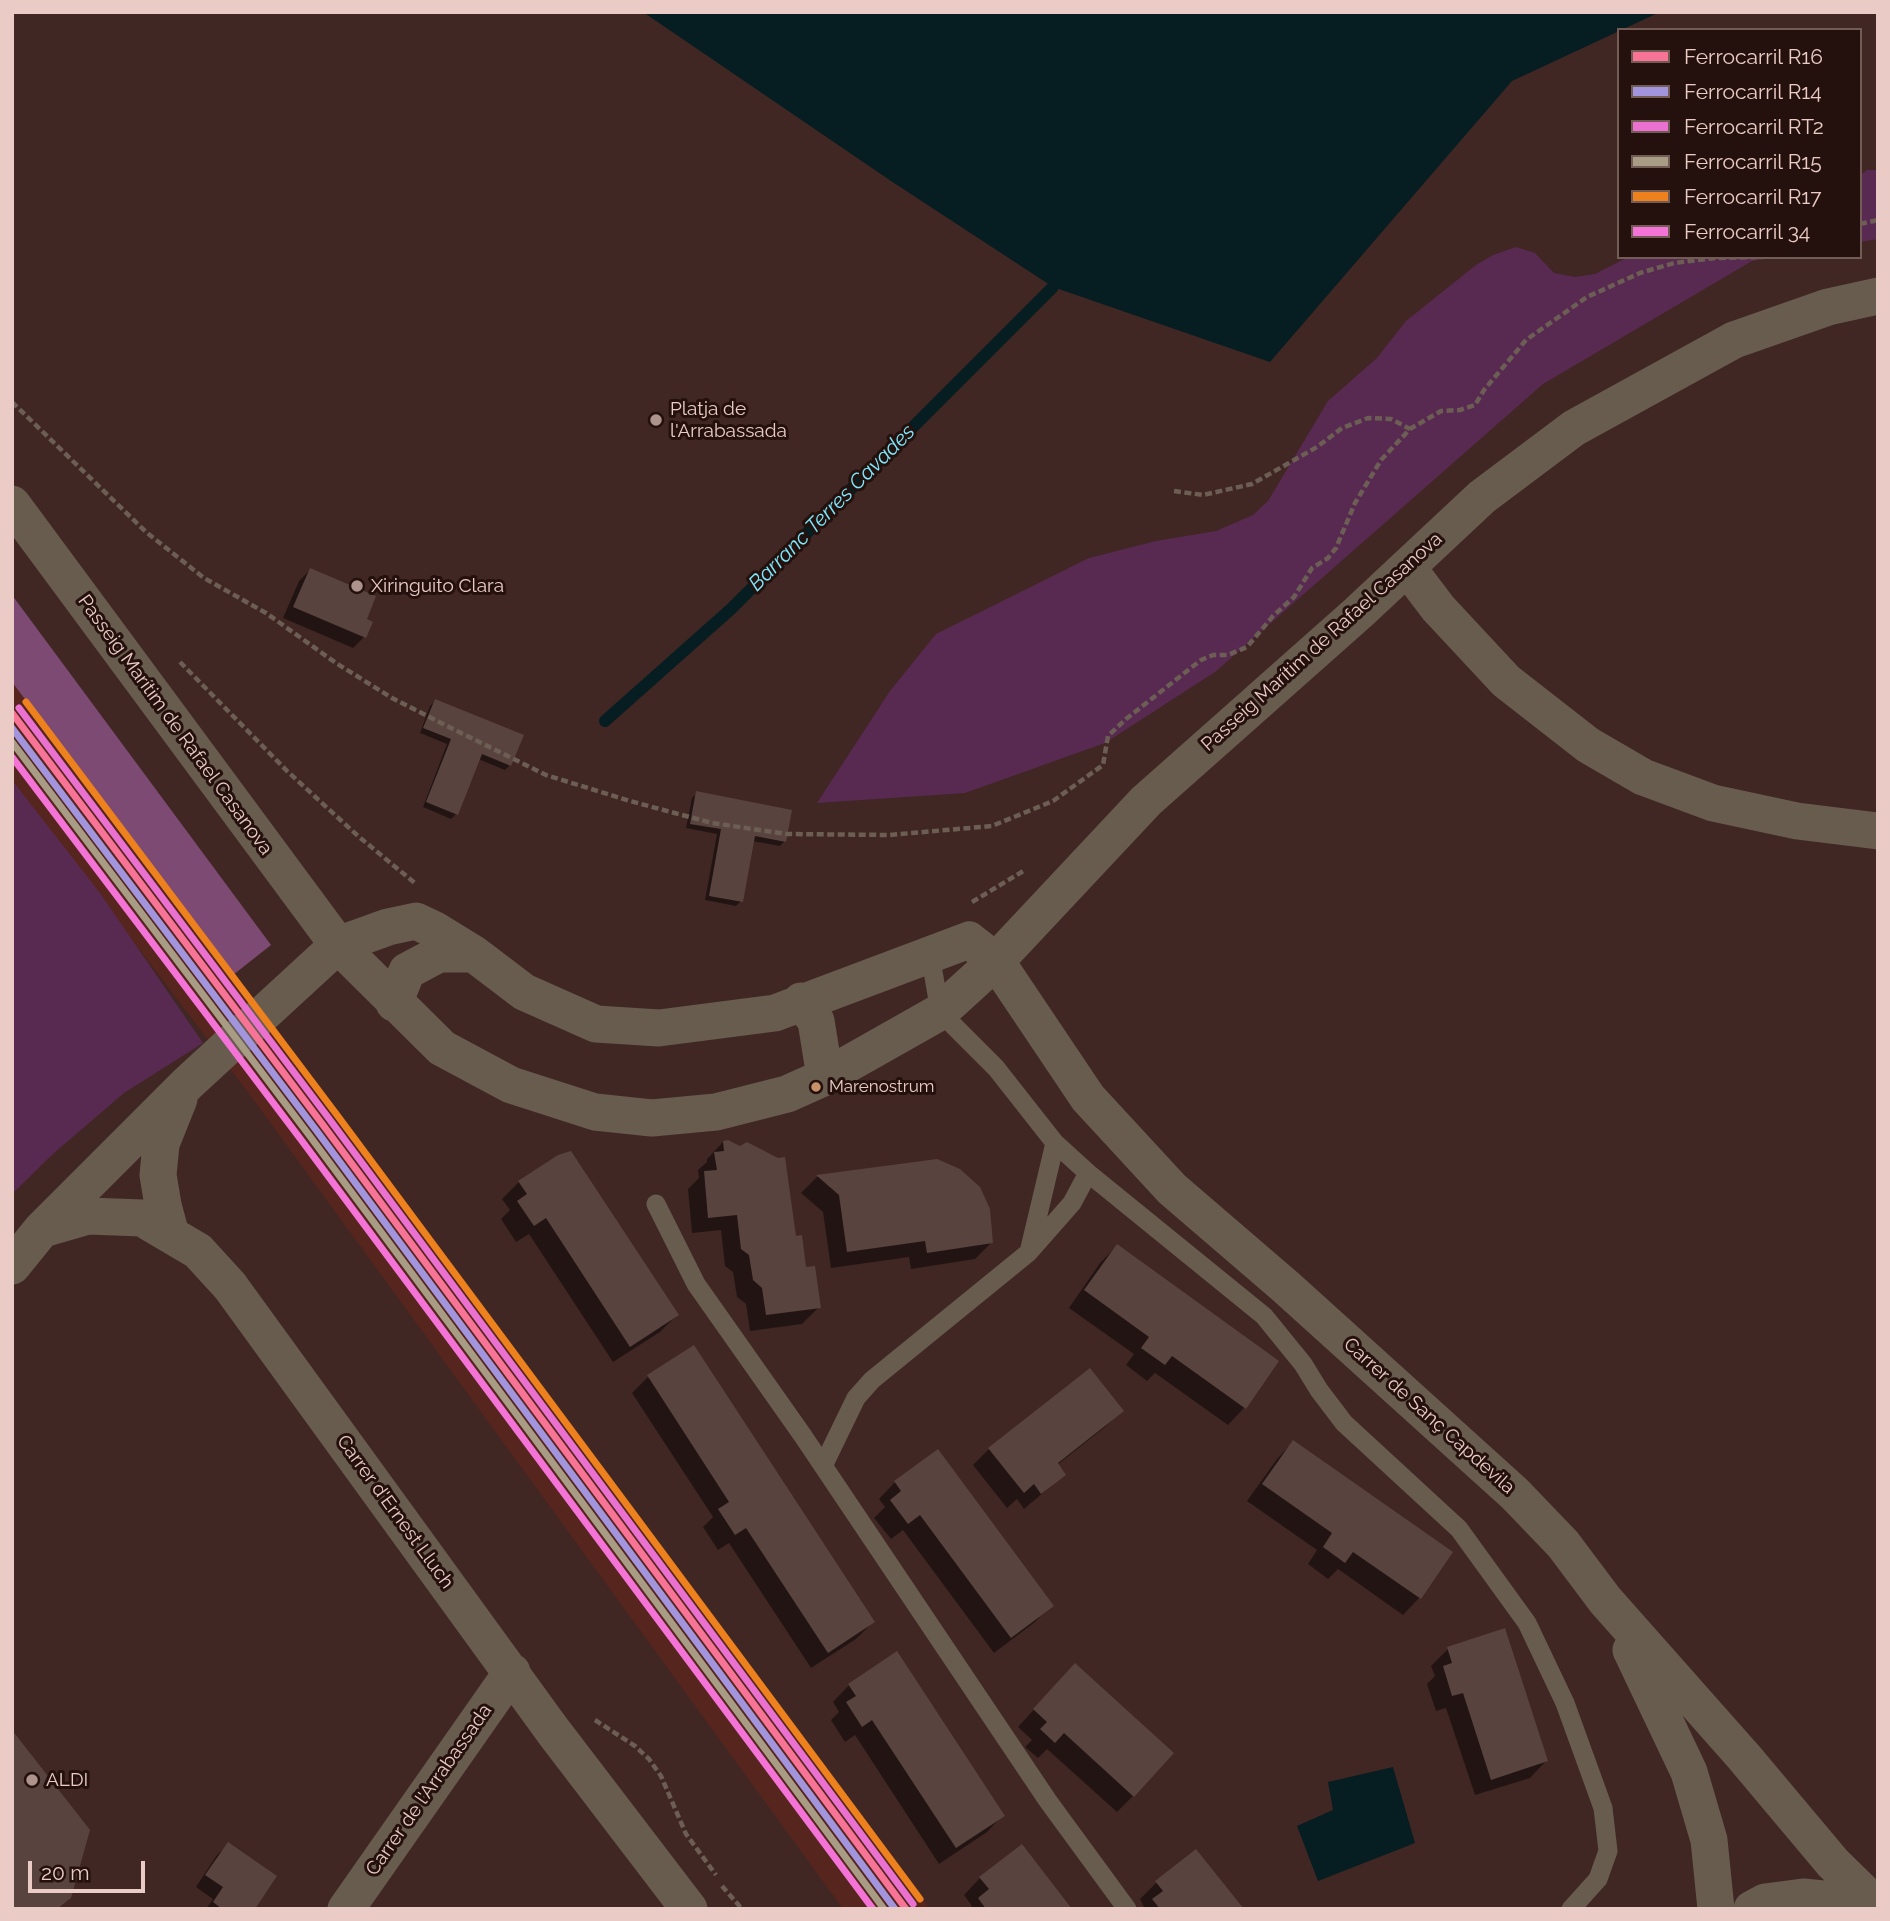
<!DOCTYPE html>
<meta charset="utf-8">
<style>
body{margin:0}
#map{position:relative;width:1890px;height:1921px;overflow:hidden;background:#402723;font-family:Raleway,sans-serif}
canvas{display:block}
.frame{position:absolute;inset:0;border:14px solid #eacbc5;pointer-events:none}
.legend{position:absolute;left:1617px;top:28px;width:245px;height:231px;box-sizing:border-box;background:#24100c;border:2px solid #735b56;margin:0;padding:9px 12px;list-style:none;font-size:21px;color:#eacbc5}
.legend li{display:flex;align-items:center;gap:14px;height:35px}
.legend b{width:35px;border:2px solid #735b56}
.scale{position:absolute;left:28px;top:1861px;width:117px;height:32px;box-sizing:border-box;border:4px solid #eacbc5;border-top:0;padding-left:9px;font-size:21px;line-height:24px;white-space:nowrap;color:#eacbc5;-webkit-text-stroke:5px #24100c;paint-order:stroke}
</style>
<div id="map">
<canvas width="1890" height="1921"></canvas>
<div class="frame"></div>
<ul class="legend">
<li><b style="height:9px;background:#f77496"></b>Ferrocarril R16</li>
<li><b style="height:9px;background:#a295dd"></b>Ferrocarril R14</li>
<li><b style="height:9px;background:#ea71cf"></b>Ferrocarril RT2</li>
<li><b style="height:9px;background:#a89c85"></b>Ferrocarril R15</li>
<li><b style="height:9px;background:#ec811d"></b>Ferrocarril R17</li>
<li><b style="height:9px;background:#f373d6"></b>Ferrocarril 34</li>
</ul>
<div class="scale">20 m</div>
</div>
<script>
const context = document.querySelector('canvas').getContext('2d');
context.lineJoin = 'round';
function fill(path, color) {
  context.fillStyle = color;
  context.fill(path, 'evenodd');
}
function poly(rows) {
  const path = new Path2D();
  for (const r of rows) {
    path.moveTo(r[0], r[1]);
    for (let i = 2; i < r.length; i += 2) path.lineTo(r[i], r[i + 1]);
  }
  return path;
}
function strokePath(path, color, width, dash) {
  context.strokeStyle = color;
  context.lineWidth = width;
  context.lineCap = dash ? 'butt' : 'round';
  context.setLineDash(dash || []);
  context.stroke(path);
}
function drawText(font, color, halo, rows, align = 'center') {
  context.font = font + ' Raleway,sans-serif';
  context.lineWidth = 6;
  context.setLineDash([]);
  context.textBaseline = 'middle';
  context.strokeStyle = halo;
  context.fillStyle = color;
  for (const [text, x, y, turn = 0] of rows) {
    context.save();
    context.translate(x, y);
    context.rotate((+turn || 0) * Math.PI / 180);
    context.textAlign = isNaN(turn) ? turn : align;
    if (halo) context.strokeText(text, 0, 0);
    context.fillText(text, 0, 0);
    context.restore();
  }
}
fill(poly([
 [12,682,301,1066,930,1909,843,1909,253,1099,12,782]
]), '#56251d');
fill(poly([
 [1867,170,1878,170,1878,239,1860,242,1860,175],
 [1516,247,1535,253,1554,273,1575,277,1595,274,1628,257,1774,257,1752,261,1543,384,1215,672,1105,743,965,793,817,803,890,691,936,634,1089,558,1156,541,1216,531,1253,515,1268,501,1328,401,1377,358,1406,321,1476,265,1493,255],
 [12,780,100,893,203,1043,124,1093,54,1153,12,1194]
]), '#582a51');
fill(poly([
 [12,595,271,945,233,975,12,682]
]), '#7d4a73');
fill(poly([
 [643,12,1660,12,1512,81,1270,362,1053,287,891,181],
 [1393,1767,1415,1843,1318,1881,1297,1826,1333,1810,1328,1782]
]), '#061d22');
fill(poly([
 [310,570,365,620,364,637,353,648,283,618,299,581],
 [435,701,510,765,505,770,478,759,456,814,451,819,423,807,447,744,420,733,430,706],
 [697,793,785,841,780,846,752,841,741,901,736,906,705,900,717,834,686,828,692,798],
 [723,1142,794,1238,819,1307,802,1324,750,1331,746,1304,737,1297,733,1272,725,1266,721,1230,692,1233,688,1189,699,1178,698,1170,707,1162,707,1159],
 [559,1156,677,1315,660,1332,613,1362,529,1234,516,1242,501,1219,510,1210,502,1199,519,1182],
 [937,1161,991,1243,975,1259,911,1269,909,1257,831,1268,823,1212,801,1193,817,1177],
 [1117,1246,1277,1362,1244,1408,1228,1425,1155,1373,1147,1381,1126,1365,1134,1354,1069,1308,1100,1263],
 [648,1377,873,1622,856,1639,811,1668,729,1543,718,1550,703,1527,713,1517,632,1393],
 [1121,1411,1105,1427,1057,1465,1064,1475,1024,1509,1017,1499,1007,1508,973,1465,989,1449],
 [1293,1442,1451,1553,1419,1598,1403,1615,1338,1569,1328,1579,1308,1564,1317,1550,1247,1501,1277,1459],
 [895,1482,1051,1606,1035,1622,994,1653,903,1530,891,1539,874,1518,885,1507,879,1499],
 [1448,1649,1546,1761,1530,1778,1475,1795,1446,1708,1436,1711,1427,1684,1435,1676,1431,1666],
 [1059,1682,1133,1796,1117,1812,1047,1749,1038,1758,1025,1747,1032,1740,1018,1727],
 [849,1685,1003,1815,987,1832,939,1864,855,1735,845,1742,831,1720,839,1712,833,1702],
 [228,1845,253,1909,206,1909,213,1899,196,1887,217,1855],
 [980,1878,1070,1909,970,1909,972,1906,964,1895],
 [1156,1883,1242,1909,1145,1909,1140,1899]
]), '#0007');
strokePath(poly([
 [605,721,731,609,1053,287]
]), '#061d22', 12);
fill(poly([
 [310,568,376,596,367,619,373,622,366,638,293,607],
 [435,699,524,735,511,766,482,754,458,815,426,802,451,739,423,728],
 [696,791,792,810,786,842,755,836,743,902,709,896,721,829,690,824],
 [728,1140,740,1146,747,1142,778,1158,785,1157,796,1236,802,1235,806,1267,815,1266,821,1308,766,1315,762,1288,753,1280,749,1255,741,1249,737,1215,708,1218,704,1171,717,1170,714,1152,724,1151,723,1141],
 [571,1151,679,1315,630,1347,546,1218,534,1226,517,1201,527,1194,518,1181,558,1155],
 [937,1159,960,1169,980,1187,990,1209,993,1243,927,1253,925,1241,847,1252,839,1195,816,1175],
 [1117,1244,1279,1361,1246,1409,1172,1356,1165,1365,1141,1348,1149,1337,1084,1290],
 [694,1345,875,1622,828,1653,746,1528,735,1535,718,1509,729,1502,647,1375],
 [1090,1368,1124,1411,1058,1463,1066,1475,1041,1494,1034,1484,1024,1493,988,1448],
 [1293,1440,1453,1552,1421,1599,1353,1552,1345,1563,1323,1547,1332,1533,1262,1484],
 [938,1449,1054,1606,1011,1638,920,1515,908,1524,890,1500,901,1491,894,1481],
 [1505,1628,1548,1761,1491,1780,1463,1693,1452,1696,1443,1666,1452,1663,1447,1647],
 [897,1651,1005,1816,956,1848,872,1720,862,1727,846,1702,856,1696,848,1684],
 [1075,1663,1174,1753,1134,1797,1064,1733,1055,1743,1040,1729,1047,1722,1033,1709],
 [12,1730,90,1830,71,1898,57,1909,12,1909],
 [228,1842,277,1876,255,1909,222,1909,213,1902,223,1887,205,1875],
 [1022,1844,1072,1909,986,1909,978,1898,989,1889,979,1877],
 [1196,1849,1244,1909,1160,1909,1152,1899,1163,1891,1155,1881]
]), '#59433f');
strokePath(poly([
 [1860,224,1878,220],
 [12,402,146,532,204,578,266,613,336,663,392,698,447,726,546,775,630,801,712,823,787,834,889,835,992,826,1053,801,1103,765,1108,736,1126,719,1201,660,1213,655,1228,655,1247,647,1273,616,1294,597,1312,568,1328,558,1336,548,1355,503,1381,460,1410,429,1441,411,1460,410,1475,405,1484,390,1526,340,1587,297,1640,273,1674,263,1715,258,1763,257],
 [1174,491,1203,495,1252,484,1317,447,1342,428,1368,418,1391,419,1410,429],
 [180,662,287,771,358,836,416,884],
 [972,902,1025,870],
 [595,1720,635,1746,649,1759,661,1776,686,1834,716,1875],
 [722,1886,742,1909]
]), '#6c5e54', 4.5, [7, 3.5]);
strokePath(poly([
 [930,954,940,1012,996,1068,1055,1143,1088,1173,1264,1316,1303,1364,1319,1390,1344,1423,1459,1529,1527,1623,1565,1703,1603,1808,1608,1851,1598,1879,1571,1909],
 [656,1204,696,1284,803,1436,1048,1801,1127,1909],
 [1030,1248,1055,1143],
 [823,1466,856,1398,872,1380,1028,1253,1072,1203,1088,1173]
]), '#685c4e', 19);
strokePath(poly([
 [12,504,338,945,442,1048,511,1085,595,1112,652,1118,716,1112,787,1094,825,1077,940,1012,996,961,1146,801,1358,613,1482,497,1574,428,1734,340,1828,307,1878,296],
 [1407,567,1438,608,1506,681,1588,745,1643,777,1713,803,1797,821,1878,831],
 [801,1001,816,1021,825,1077],
 [394,1003,407,971,439,954,474,954],
 [43,1229,88,1216,142,1218,198,1251,230,1286,553,1731,689,1909],
 [171,1235,163,1205,158,1175,161,1144,179,1099],
 [12,1266,42,1229,188,1083,338,945,388,927,416,921,435,930,474,954,524,992,596,1024,659,1028,775,1013,969,940,996,961,1088,1098,1172,1189,1286,1287,1515,1494,1563,1544,1605,1600,1744,1757,1833,1863,1878,1907],
 [1631,1650,1689,1772,1709,1840,1716,1909],
 [346,1909,512,1672],
 [1752,1909,1765,1902,1803,1897,1873,1904]
]), '#685c4e', 37);
strokePath(poly([
 [12,713,323,1125,906,1909]
]), '#f77496', 7);
strokePath(poly([
 [12,728,316,1130,895,1909]
]), '#a295dd', 7);
strokePath(poly([
 [19,708,330,1120,913,1904]
]), '#ea71cf', 7);
strokePath(poly([
 [12,742,309,1135,884,1909]
]), '#a89c85', 7);
strokePath(poly([
 [26,702,337,1115,920,1899]
]), '#ec811d', 7);
strokePath(poly([
 [12,757,302,1141,873,1909]
]), '#f373d6', 7);
for (const [x, y, r, color] of [
 [656,420,7,"#ae928c"],
 [357,586,7,"#ae928c"],
 [816,1087,6,"#c7916a"],
 [32,1780,7,"#ae928c"]
]) {
  const dot = new Path2D();
  dot.arc(x, y, r, 0, 2 * Math.PI);
  context.fillStyle = color;
  context.fill(dot);
  strokePath(dot, '#24100c', 2.5);
}
drawText('17px', '#eacbc5', '#24100c', [
 ["Marenostrum",829,1087]
], 'left');
drawText('19px', '#eacbc5', '#24100c', [
 ["Platja de",670,409],
 ["l'Arrabassada",670,431],
 ["Xiringuito Clara",371,586],
 ["ALDI",46,1780]
], 'left');
drawText('19px', '#eacbc5', '#24100c', [
 ["Passeig Marítim de Rafael Casanova",1322,642,-42],
 ["Passeig Marítim de Rafael Casanova",175,725,54],
 ["Carrer de Sanç Capdevila",1429,1416,42],
 ["Carrer d'Ernest Lluch",395,1512,54],
 ["Carrer de l'Arrabassada",429,1790,-55]
]);
drawText('italic 21px', '#7deafe', '#24100c', [
 ["Barranc Terres Cavades",832,508,-45]
]);
</script>
